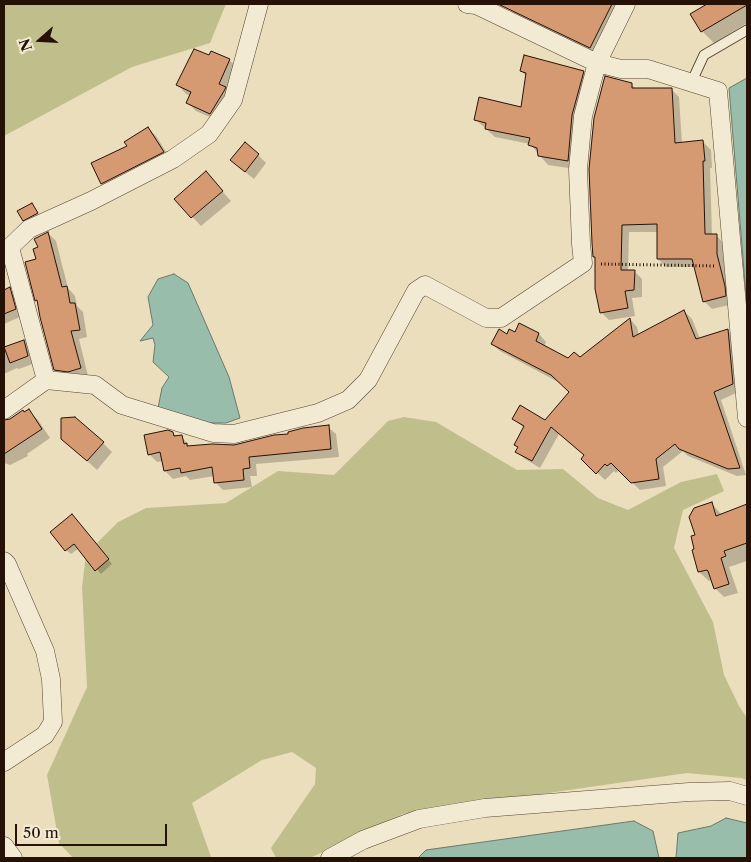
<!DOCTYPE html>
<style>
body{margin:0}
#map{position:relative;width:751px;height:862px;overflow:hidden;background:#ebdebc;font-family:"Libre Caslon Text",serif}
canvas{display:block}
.frame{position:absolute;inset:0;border:5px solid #261107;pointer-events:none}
.north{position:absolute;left:15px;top:15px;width:50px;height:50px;-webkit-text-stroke:4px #f2ead3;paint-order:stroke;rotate:251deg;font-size:14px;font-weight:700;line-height:20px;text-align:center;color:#261107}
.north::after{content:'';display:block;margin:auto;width:18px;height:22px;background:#261107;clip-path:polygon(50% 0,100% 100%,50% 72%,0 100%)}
.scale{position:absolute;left:15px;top:824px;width:152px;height:22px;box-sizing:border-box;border:2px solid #261107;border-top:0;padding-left:6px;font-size:15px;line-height:18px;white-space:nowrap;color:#261107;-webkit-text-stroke:4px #f2ead3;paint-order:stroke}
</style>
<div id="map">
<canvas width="751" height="862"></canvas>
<div class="frame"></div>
<div class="north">N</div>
<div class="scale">50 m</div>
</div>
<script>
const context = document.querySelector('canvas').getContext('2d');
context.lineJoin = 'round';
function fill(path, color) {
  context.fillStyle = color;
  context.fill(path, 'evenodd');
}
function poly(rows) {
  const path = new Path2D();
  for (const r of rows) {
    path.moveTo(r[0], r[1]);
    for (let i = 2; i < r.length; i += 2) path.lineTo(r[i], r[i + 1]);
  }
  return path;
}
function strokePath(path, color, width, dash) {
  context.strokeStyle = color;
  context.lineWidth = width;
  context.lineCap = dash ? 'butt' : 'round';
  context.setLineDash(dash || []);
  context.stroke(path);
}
fill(poly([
 [4,4,226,4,210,43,132,67,4,136],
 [404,417,436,422,517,470,563,469,598,498,628,510,681,482,717,474,724,491,683,510,674,548,713,622,724,675,739,706,747,718,747,780,741,778,687,773,403,814,310,858,276,858,271,848,315,784,316,768,292,752,262,760,192,803,211,857,209,858,72,857,59,843,47,775,87,687,82,587,86,554,118,522,146,508,226,503,278,471,334,475,388,421]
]), '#c0bf8b');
const water = poly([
 [747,78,747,307,729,88,747,78],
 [174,274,188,283,229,377,240,418,226,423,208,423,158,408,162,388,169,377,153,362,155,345,153,338,140,341,153,325,148,297,158,279,174,274],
 [726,818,747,823,747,858,676,858,678,833,711,826,726,818],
 [634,821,653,831,659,858,418,858,426,850,634,821]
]);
fill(water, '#99bdab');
strokePath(water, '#6b7869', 1);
fill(poly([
 [511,4,626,4,599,55,517,16,509,8],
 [710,4,747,4,747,23,714,43,702,31,692,14],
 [210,57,229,60,238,68,219,121,196,111,188,103,191,96,186,94,178,85],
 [521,71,583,72,592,80,576,169,548,165,530,144,495,137,476,120,522,108,527,77],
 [631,84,637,90,671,89,679,97,682,144,703,142,711,150,712,168,710,168,712,236,717,236,724,244,724,263,733,304,712,309,704,301,695,267,666,267,658,259,658,232,629,232,628,271,634,271,642,279,642,297,632,298,635,316,609,320,601,312,596,259,594,257],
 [148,128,156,136,171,160,110,191,102,183,129,146],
 [258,155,266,163,254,179,240,168],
 [206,173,231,201,201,226,176,199],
 [31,205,41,218,28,224,24,220],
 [48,233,56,241,68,288,75,296,77,306,83,312,87,337,79,339,88,376,64,378,55,370,39,302,36,300,37,260,40,248],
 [9,289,17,296,22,316,4,324,4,291],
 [684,311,692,319,700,339,728,331,736,338,740,391,721,400,746,475,737,476,688,456,683,451,663,467,666,486,640,490,619,470,616,473,614,471,605,480,583,459,585,456,559,434,540,468,525,459,517,452,519,448,515,444,524,428,514,419,545,421,570,392,560,383,500,351,492,344,507,336,515,333,520,325,539,334,546,342,544,347,568,359,580,359,630,319,637,327,639,336],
 [24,341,31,348,35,363,19,369,17,368,4,374,4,349],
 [29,411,38,420,50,438,27,454,28,456,10,465,4,463,4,421,11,420],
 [328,427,336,434,339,457,256,464,257,476,250,476,252,487,223,490,215,482,215,476,190,480,186,476,173,479,165,471,163,461,157,462,149,454,173,433,177,437,182,437,190,447,234,446],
 [62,438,103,443,112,452,97,470],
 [712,504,722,515,747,505,747,561,729,567,738,593,724,597,715,588,712,580,709,581,699,572,696,550,696,536],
 [76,519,112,564,101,574,79,548,71,554,66,550]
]), '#0003');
const building = poly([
 [498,4,612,4,590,48,498,4],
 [707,4,747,4,747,5,701,32,690,14,707,4],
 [194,49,209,55,211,51,230,59,219,84,226,87,224,91,210,114,186,103,191,92,176,85,194,49],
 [524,55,584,71,572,115,568,161,538,156,537,148,528,145,530,138,485,129,486,123,474,120,479,97,521,107,526,73,520,71,524,55],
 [605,76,632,83,632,88,672,88,675,143,703,140,705,161,703,161,705,234,717,234,717,254,725,286,726,296,703,302,692,259,657,259,657,224,622,225,621,270,635,270,634,290,625,291,628,308,600,313,595,289,595,257,593,257,592,243,589,169,594,118,605,76],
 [148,127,164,152,101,184,91,163,127,146,124,142,148,127],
 [245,142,259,154,245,172,230,160,245,142],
 [206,171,223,191,191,218,174,199,206,171],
 [32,203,38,213,23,221,17,211,32,203],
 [48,232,62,287,67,286,70,303,75,303,80,330,71,331,81,368,68,372,54,370,40,317,37,300,35,301,25,262,36,259,33,249,38,247,34,239,48,232],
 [10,287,16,309,4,314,4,290,10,287],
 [684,310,696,339,728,329,733,384,714,392,740,468,728,469,679,449,675,444,656,459,659,479,631,483,611,463,607,466,605,464,596,474,581,459,584,455,551,427,532,461,515,452,518,447,514,445,524,426,512,419,520,405,545,420,569,392,551,375,491,344,499,329,507,334,509,329,515,332,519,323,539,333,536,341,568,358,574,352,580,357,630,318,633,337,684,310],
 [24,340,28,356,10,363,4,347,24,340],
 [29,409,42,429,4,454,4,420,10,419,23,410,24,412,29,409],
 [75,417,104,442,87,461,61,439,61,418,75,417],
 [329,425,331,449,249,457,250,468,243,469,244,480,214,483,212,467,181,473,180,468,164,471,160,452,148,455,144,435,168,430,173,432,174,436,182,435,184,444,187,443,187,446,212,444,234,445,274,435,288,434,288,432,303,428,329,425],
 [712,502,716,516,747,504,747,543,724,551,726,556,721,558,729,584,714,589,708,571,707,570,698,572,692,550,694,549,691,536,695,535,689,517,694,508,712,502],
 [72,514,109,559,95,571,74,544,65,551,50,532,72,514]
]);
fill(building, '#d59a72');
strokePath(building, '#261107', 1);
const lane = poly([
 [691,83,704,55,747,30]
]);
const street = poly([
 [467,4,476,5,597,63,621,69,648,69,718,91,747,418],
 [4,253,29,229,91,201,173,159,209,134,233,100,259,4],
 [46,380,95,385,122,405,213,433,234,434,318,413,348,400,368,380,416,291,425,285,486,318,501,318,583,263,581,244,578,169,583,116,597,63,626,4],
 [4,410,46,380,10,248],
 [4,561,7,564,45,651,51,679,53,722,45,735,4,762],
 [4,846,13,858],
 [330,858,363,840,419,819,485,808,689,792,730,791,747,796]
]);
strokePath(lane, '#574434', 11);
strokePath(street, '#574434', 19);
strokePath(poly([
 [601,264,715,266]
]), '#261107', 3, [1, 2.5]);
strokePath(lane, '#f2ead3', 9);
strokePath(street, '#f2ead3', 18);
</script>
